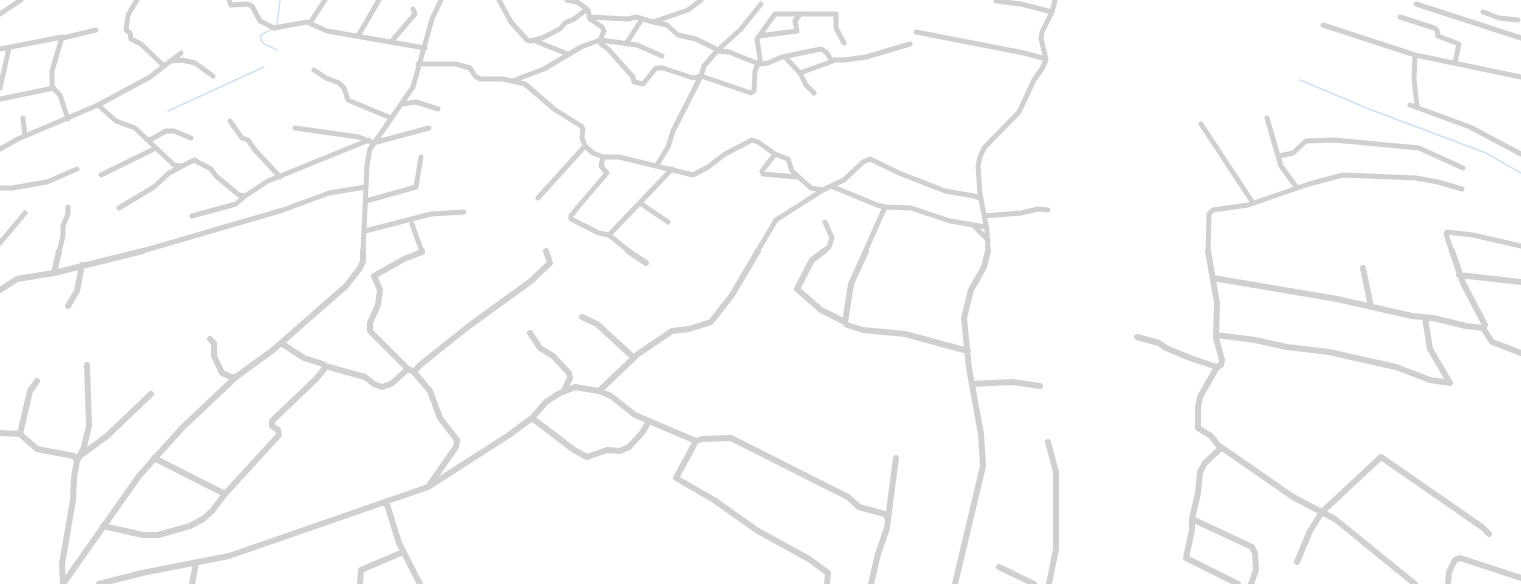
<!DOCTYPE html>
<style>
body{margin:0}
canvas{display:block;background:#fff}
</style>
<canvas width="1521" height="584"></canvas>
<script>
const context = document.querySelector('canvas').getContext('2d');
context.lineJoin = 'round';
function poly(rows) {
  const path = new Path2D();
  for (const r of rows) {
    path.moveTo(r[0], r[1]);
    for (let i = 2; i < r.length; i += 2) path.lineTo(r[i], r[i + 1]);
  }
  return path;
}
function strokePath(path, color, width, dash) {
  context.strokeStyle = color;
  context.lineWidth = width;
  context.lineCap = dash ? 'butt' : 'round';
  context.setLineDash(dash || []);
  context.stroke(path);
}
strokePath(poly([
 [277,26,280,0],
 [272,29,261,35,261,40,264,44,277,50],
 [1300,80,1369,109,1486,153,1521,173],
 [168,111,264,67]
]), '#cfe2ee', 1.5);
strokePath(poly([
 [137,0,128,15,126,30,130,33,131,39,141,44,164,66],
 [229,0,231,5,247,4,252,6,260,21,274,28,307,22,327,31,425,48],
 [499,0,511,22,527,40,531,41,542,38,560,29,565,23,574,19,586,10],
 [567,0,577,2,583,6,588,10,590,19,602,27,604,31,600,40,601,44,608,49,633,77,634,82,643,84,656,68,663,68,693,78,701,76,673,131,668,147,657,165],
 [996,1,1021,4,1052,12],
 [761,4,741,29,717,51,704,66,701,76,751,93,754,91,755,71,760,59,757,39,775,14,836,14,836,28,844,43],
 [1416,4,1521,38],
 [1483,12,1499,18,1518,20],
 [0,14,21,0],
 [589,17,628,19,636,17,653,22,688,10,701,0],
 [1400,17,1434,28,1437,30,1438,36,1459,44,1455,63],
 [653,22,667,25,678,35,696,39,716,49,717,51,729,52,759,64,768,63,782,57,821,49,827,53,831,60,845,60,866,57,910,44],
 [310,23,325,0],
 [1323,25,1415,55,1521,77],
 [916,32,1024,53,1046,59],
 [358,36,379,0],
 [759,36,797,31,795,21,800,14],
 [63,38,96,30],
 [535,41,568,54],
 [391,42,415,14,413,9],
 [626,44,642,19],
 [0,49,62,37,52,71,52,87,60,95,68,119],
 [1415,55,1414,79,1417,106],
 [785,57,800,73,806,85,814,93],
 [171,61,182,60,195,63,213,76],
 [418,64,456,64,470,68,475,76,480,79,503,79,525,84,554,109,581,126,583,129,582,138,585,146,593,153,603,157,619,157,693,175,708,167,725,154,752,140,758,142,775,154,788,159,792,171,811,188,823,190,831,186,877,205,885,207,911,208,950,221,986,227],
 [314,70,326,78,339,83,344,88,348,100,391,118],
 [800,73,833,61],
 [515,80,544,69,581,47,600,40,637,45,662,56],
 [0,88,9,48],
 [0,99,54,88],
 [403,104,416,102,438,109],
 [98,105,116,121,135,128,174,165,181,166],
 [1410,105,1470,127,1521,154],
 [23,118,25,136],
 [1267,118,1281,166,1297,188],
 [230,121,242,138,248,140,255,150,280,177],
 [1201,124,1253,203],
 [295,128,359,137,373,143,429,128],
 [146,139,150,140,166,131,174,131,191,138],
 [0,149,18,139,98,105,150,77,181,53],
 [775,154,762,171,763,174,797,177],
 [1279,156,1293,153,1306,141,1334,140,1419,148,1463,168],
 [603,157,601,166,607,173,578,207,571,216,571,219,599,233,609,235,630,252],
 [101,175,156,148],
 [831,186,844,180,863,162,870,159,899,173,945,191,974,196,981,199],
 [0,188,12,188,47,182,77,169],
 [538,198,585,146],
 [366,201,416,187,421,157],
 [640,203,668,222],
 [119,208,154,187,169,173,194,160,211,169,216,176,239,195,245,196],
 [192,216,236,204,245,196,268,181,369,140],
 [984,216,1021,213,1038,209,1048,210],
 [412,224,422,252],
 [974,226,988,240],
 [365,231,431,214,464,212],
 [609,235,672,169],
 [0,243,25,213],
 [59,252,63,236,63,226,68,214,68,207],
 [139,252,283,210,329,193,366,187],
 [363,252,367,165,370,149,413,87,432,19,441,0],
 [757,252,776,220,823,190],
 [823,252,829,247,832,238,825,222],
 [865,252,885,207],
 [988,252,987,230,980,194,978,166,980,157,984,148,1019,112,1034,80,1043,67,1046,59,1041,39,1042,32,1052,12,1055,0],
 [1208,252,1209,214,1213,210,1248,205,1309,184,1343,175,1416,178,1438,182,1462,189],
 [1452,252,1446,234,1447,232,1473,235,1521,246]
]), '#d0d0d0', 5);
strokePath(poly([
 [628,251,646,263],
 [824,251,812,260,797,289,821,310,845,322,847,325,863,330,905,334,968,351],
 [1208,251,1217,303,1216,338,1222,360,1221,365,1217,367,1200,397,1198,407,1198,428,1211,436,1218,445,1293,497,1335,519,1415,584],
 [1363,268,1371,307],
 [54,273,59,251],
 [1459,275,1521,282],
 [1213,278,1337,299,1412,316,1433,318,1466,326,1483,328,1485,325,1463,283,1452,251],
 [0,290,17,279,54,273,143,251],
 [68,306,77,291,82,265],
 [582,317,597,324,634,358],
 [845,322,851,284,866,251],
 [1483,328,1492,342,1521,353],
 [530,333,540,348,553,356,569,373,570,378,564,390],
 [1216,335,1255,340,1287,347,1329,352,1396,367,1430,380,1450,383,1430,349,1425,318],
 [1137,337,1159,343,1166,348,1190,358,1217,367],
 [210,339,214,343,214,356,222,373,231,377,236,377],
 [325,366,365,377,374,384,382,387,391,384,408,369],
 [414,372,408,369,370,331,370,323,378,305,380,290,374,276,404,259,422,252,422,251],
 [972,384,1012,382,1040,386],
 [599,391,638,354,672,331,689,329,711,322,732,295,758,251],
 [532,418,574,450,587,457,607,450,620,451,629,447,642,433,649,421],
 [0,433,20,434,37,449,74,456,77,461],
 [20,434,30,391,37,381],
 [696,441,676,478,714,500,758,531,809,559,828,573,827,584],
 [1048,442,1056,472,1056,549,1049,584],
 [1221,448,1205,463,1200,472,1198,493,1192,519,1192,530,1186,558,1238,584],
 [81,455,107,436,151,394],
 [154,458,225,494],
 [430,484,456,447,457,440,440,418,430,391,414,372,420,365,469,326,531,281,550,263,546,251],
 [386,501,399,543,420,584],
 [888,519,896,458],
 [1192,519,1252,547,1255,553,1256,570,1251,584],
 [103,526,143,535,158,535,190,526,203,519,212,511,225,494,279,435,278,430,272,426,272,421,316,379,325,368,323,364,304,358,281,343],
 [1297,562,1310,531,1322,512,1381,457,1482,527,1489,534],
 [999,567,1034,584],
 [63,583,62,564,73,500,74,477,77,461,84,447,89,426,87,365],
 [63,584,139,476,182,428,236,377,273,350,346,286,360,268,363,261,363,251],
 [99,584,142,573,229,556,428,487,509,435,532,418,546,402,558,394,575,387,599,391,611,396,635,415,696,441,702,439,731,438,848,497,859,507,885,514,888,519,887,528,878,554,871,584],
 [192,584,196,563],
 [360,584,361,570,403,552],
 [955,584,983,466,981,434,969,368,964,318,971,290,984,267,988,251],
 [1448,584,1449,572,1455,560,1460,558,1521,578]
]), '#d0d0d0', 6);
</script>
